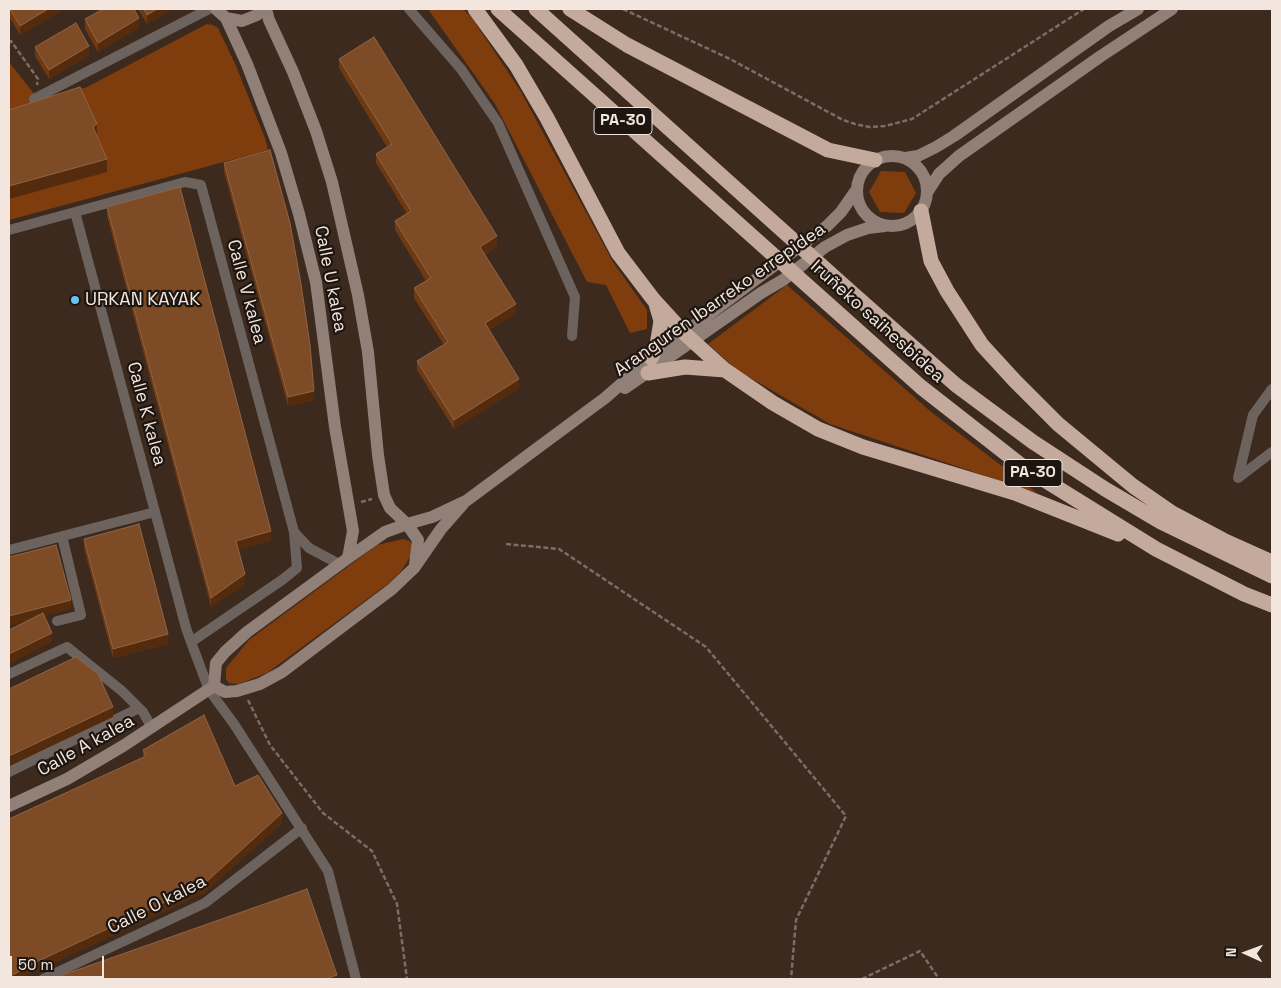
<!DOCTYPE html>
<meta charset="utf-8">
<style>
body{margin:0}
#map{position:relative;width:1281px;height:988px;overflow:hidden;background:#3d2a1f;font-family:"Space Grotesk",sans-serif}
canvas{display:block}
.frame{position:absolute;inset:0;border:10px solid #f3e6df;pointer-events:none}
.north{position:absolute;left:1221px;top:928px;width:50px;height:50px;-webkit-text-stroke:4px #1d1510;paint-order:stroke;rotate:272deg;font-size:14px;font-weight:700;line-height:20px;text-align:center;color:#f3e6df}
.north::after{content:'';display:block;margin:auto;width:18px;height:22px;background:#f3e6df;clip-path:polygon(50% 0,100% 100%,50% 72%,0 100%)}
.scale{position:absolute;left:10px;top:956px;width:94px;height:22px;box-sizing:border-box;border:2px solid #f3e6df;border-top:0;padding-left:6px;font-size:15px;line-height:18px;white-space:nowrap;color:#f3e6df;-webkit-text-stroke:4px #1d1510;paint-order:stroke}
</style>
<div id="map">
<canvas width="1281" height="988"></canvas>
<div class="frame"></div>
<div class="north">N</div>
<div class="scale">50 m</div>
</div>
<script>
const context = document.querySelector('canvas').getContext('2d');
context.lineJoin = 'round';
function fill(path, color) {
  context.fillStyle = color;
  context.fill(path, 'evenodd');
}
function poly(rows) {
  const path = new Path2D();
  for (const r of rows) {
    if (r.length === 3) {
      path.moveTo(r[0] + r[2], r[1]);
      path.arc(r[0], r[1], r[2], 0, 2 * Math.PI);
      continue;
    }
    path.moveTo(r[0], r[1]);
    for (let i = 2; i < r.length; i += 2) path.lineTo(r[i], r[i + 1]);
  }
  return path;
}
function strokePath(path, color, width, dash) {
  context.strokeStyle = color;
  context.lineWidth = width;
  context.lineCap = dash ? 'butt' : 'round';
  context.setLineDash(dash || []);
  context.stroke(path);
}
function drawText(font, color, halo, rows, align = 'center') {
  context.font = font + ' "Space Grotesk",sans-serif';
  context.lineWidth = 4.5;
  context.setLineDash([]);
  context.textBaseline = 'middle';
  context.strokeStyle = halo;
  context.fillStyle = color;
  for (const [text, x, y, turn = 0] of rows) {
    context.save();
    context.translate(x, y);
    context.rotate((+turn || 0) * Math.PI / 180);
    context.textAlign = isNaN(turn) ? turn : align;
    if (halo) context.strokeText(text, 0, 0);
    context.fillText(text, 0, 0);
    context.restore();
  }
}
fill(poly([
 [428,9,463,9,472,18,520,90,613,262,647,310,647,329,630,333,606,285,587,282,495,104],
 [207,24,213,25,218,28,236,66,265,138,268,150,9,220,9,62,43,105,75,89,85,88],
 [881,171,905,172,916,193,904,213,880,212,869,192],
 [787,285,930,411,1037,493,830,424,737,370,708,344],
 [403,539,410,541,414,548,410,557,402,570,389,583,267,673,239,684,229,683,226,679,226,668,249,640,377,545]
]), '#7f3c0d');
strokePath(poly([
 [623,9,730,59,843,120,855,124,869,127,885,126,912,119,1084,9],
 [9,43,11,41,38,79,37,85],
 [361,502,372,499],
 [506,544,559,549,706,647,846,816,796,920,791,979],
 [248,700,270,745,323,813,372,851,397,904,407,979],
 [862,979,920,951,939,979]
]), '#7d6c63', 2.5, [5, 2.5]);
strokePath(poly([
 [409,9,461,69,498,123,575,297,572,336],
 [34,99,209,9],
 [75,212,186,628,191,642,209,690,234,724,328,871,356,979],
 [9,230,185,182,201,185,294,532,309,548,339,564],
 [1272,389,1253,415,1238,478,1272,452],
 [9,550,155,512],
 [57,621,81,615,62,536],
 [191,642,282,580,297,568,294,532],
 [9,674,67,647,122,691,143,712,152,728],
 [9,772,139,708],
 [43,979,205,903,302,828]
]), '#6d635e', 10);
strokePath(poly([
 [216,9,226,18,242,21,257,15,262,9],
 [266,9,269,20,293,72,316,131,332,182,358,295,368,352,378,455,384,495,390,508,407,524,432,517,466,501,605,398,651,358,827,226,841,212,857,189],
 [226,18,247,64,281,153,299,214,316,282,335,427,353,531,348,558],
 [892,191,35],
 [905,158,918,156,936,147,954,136,1109,26,1138,9],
 [928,191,939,174,959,156,1101,56,1172,9],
 [625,388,761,293,783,280,825,247,847,235,868,228,885,226],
 [214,686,225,692,237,691,260,684,282,672,392,589,414,568,441,529,463,504],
 [214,686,216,663,225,652,247,632,348,558,385,532,407,524,418,540,415,565],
 [9,806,67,779,123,746,214,686]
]), '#908077', 12);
strokePath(poly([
 [475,9,516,65,547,118,618,253,653,299,684,333,725,370],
 [498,9,921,387,1022,466,1156,549,1244,594,1272,605],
 [536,9,842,284,956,385,1033,442,1105,489,1161,522,1272,576],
 [570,9,627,45,828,150,875,160],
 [921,211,931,261,947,291,982,345,1015,381,1058,424,1133,486,1172,513,1223,540,1272,562],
 [651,358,657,345,661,321,656,304],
 [648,373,685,367,725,370,773,403,818,429,863,447,1015,493,1118,534]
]), '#c3aa9d', 15);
fill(poly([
 [9,9,61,9,61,11,20,35,9,16],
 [138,9,173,9,147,24],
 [85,19,139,28,98,52,85,29],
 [35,47,89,55,49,79,35,56],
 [339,59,497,246,485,254,516,314,489,330,519,388,454,429,417,370,417,361,444,345,414,298,414,288,426,281,395,230,395,221,407,214,376,163,376,154,387,147,339,68],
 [224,163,314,400,288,406,224,172],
 [107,207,271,540,238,550,245,584,211,607,107,216],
 [84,539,168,644,113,658,84,548],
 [143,750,235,786,282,823,204,893,34,972,143,758]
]), '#6f3911');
fill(poly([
 [48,9,61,9,61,11,20,35,20,26],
 [157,9,173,9,147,24,147,15],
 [139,18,139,28,98,52,98,43],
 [89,46,89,55,49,79,49,70],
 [97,124,97,137,93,127],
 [107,159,107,172,9,199,9,186],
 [497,236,497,246,480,256,480,247],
 [516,304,516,314,485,333,485,323],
 [519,379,519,388,454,429,454,420],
 [314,391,314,400,288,406,288,397],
 [271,531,271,540,236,551,236,541],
 [245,574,245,584,211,607,211,598],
 [71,600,71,609,9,626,9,616],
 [52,633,52,642,9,664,9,654],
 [168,634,168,644,113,658,113,649],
 [113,707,113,717,9,766,9,756],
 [282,813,282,823,204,893,34,972,21,979,9,979,9,977],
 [337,975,337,979,325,979]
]), '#552b0d');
const building = poly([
 [10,9,48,9,20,26,10,9],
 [103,9,134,9,139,18,98,43,85,19,103,9],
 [144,9,157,9,147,15,144,9],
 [76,23,89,46,49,70,35,47,76,23],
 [374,37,497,236,480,247,516,304,485,323,519,379,454,420,417,361,448,342,414,288,431,278,395,221,411,211,376,154,392,144,339,59,374,37],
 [80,87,97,124,93,127,107,159,9,186,9,110,80,87],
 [270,150,290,223,301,284,310,345,314,391,288,397,224,163,270,150],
 [180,187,271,531,236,541,245,574,211,598,107,207,180,187],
 [139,524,168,634,113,649,84,539,139,524],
 [56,545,71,600,9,616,9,557,56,545],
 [43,613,52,633,9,654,9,630,43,613],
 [76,657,98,674,113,707,9,756,9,689,76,657],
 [204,715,235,786,258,775,282,813,204,884,34,963,9,977,9,819,146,756,143,750,204,715],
 [307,889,337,975,325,979,58,979,57,977,307,889]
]);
fill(building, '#7d4c27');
strokePath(building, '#906444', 1);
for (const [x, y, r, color] of [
 [75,300,5,"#66c4ef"]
]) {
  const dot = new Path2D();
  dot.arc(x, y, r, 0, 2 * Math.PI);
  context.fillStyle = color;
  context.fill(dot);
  strokePath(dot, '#1d1510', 2);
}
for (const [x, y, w] of [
 [623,121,58],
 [1033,473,58]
]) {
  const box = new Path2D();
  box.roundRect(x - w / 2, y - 13.5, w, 27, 4);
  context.fillStyle = '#1d1510';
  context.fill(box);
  strokePath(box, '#f3e6df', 1);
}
drawText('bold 16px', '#f3e6df', null, [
 ["PA-30",623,121],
 ["PA-30",1033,473]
]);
drawText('18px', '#f3e6df', '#1d1510', [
 ["Calle U kalea",330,279,79],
 ["Calle V kalea",246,292,75],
 ["Aranguren Ibarreko errepidea",720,300,-35],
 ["Iruñeko saihesbidea",877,322,42],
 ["Calle K kalea",146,414,75],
 ["Calle A kalea",86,746,-29],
 ["Calle O kalea",157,905,-27]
]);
drawText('18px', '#f3e6df', '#1d1510', [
 ["URKAN KAYAK",85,300]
], 'left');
</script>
